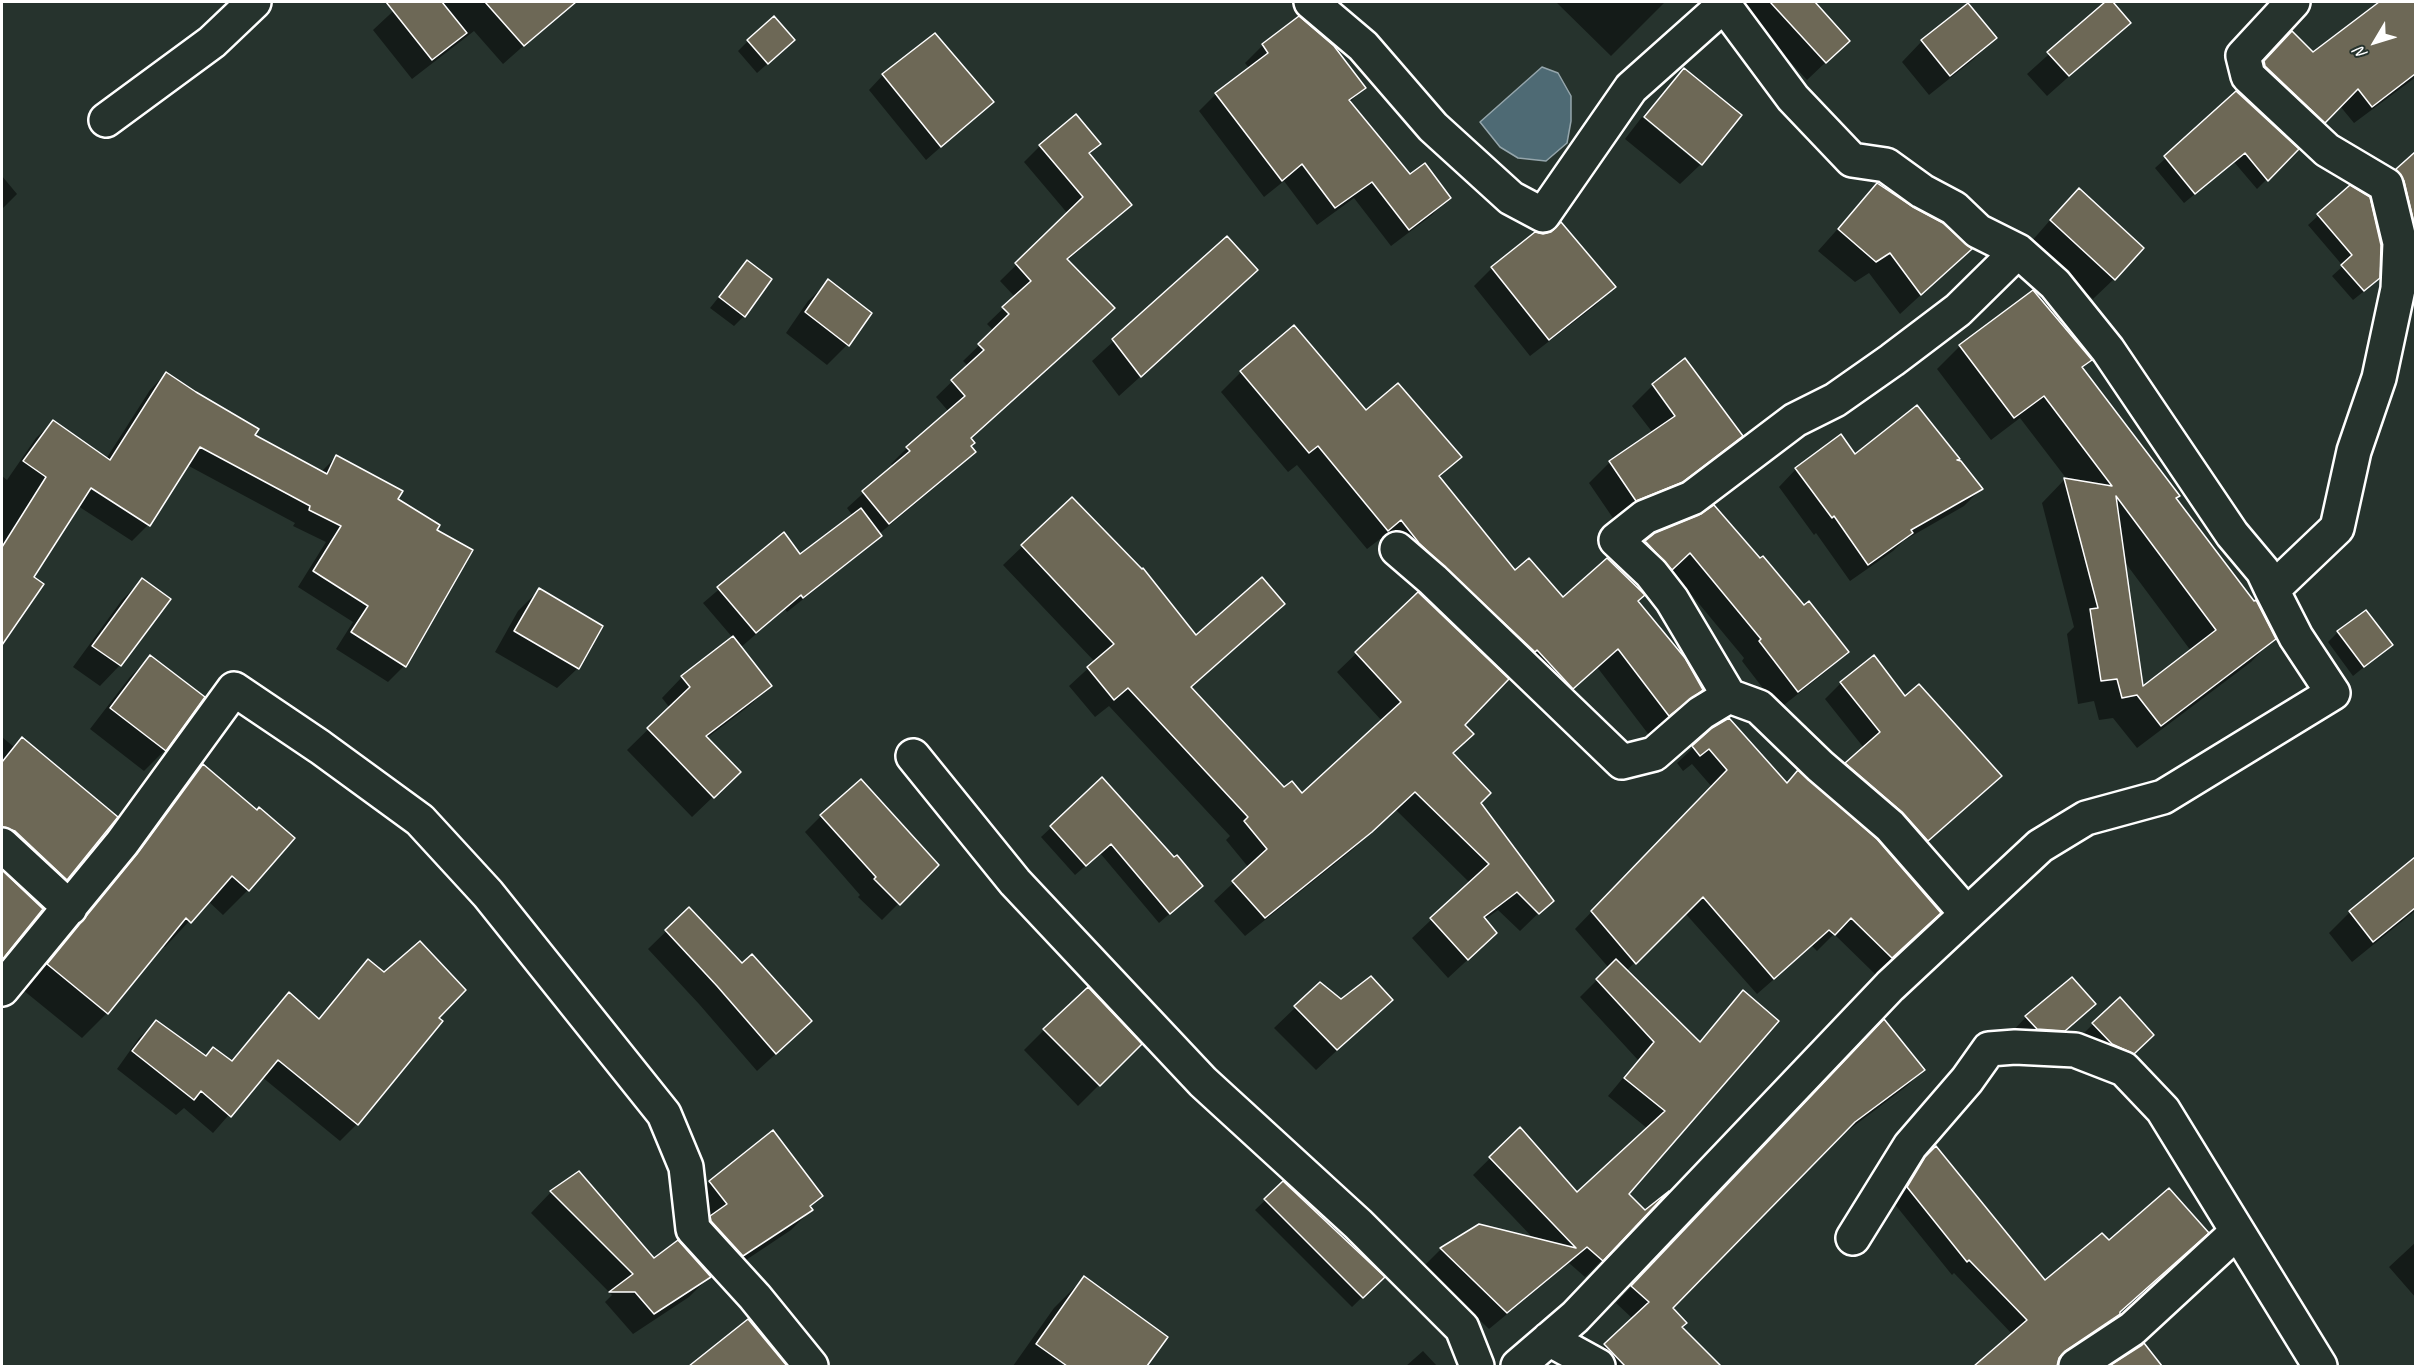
<!DOCTYPE html>
<style>
body{margin:0}
#map{position:relative;width:2417px;height:1368px;overflow:hidden;background:#26332d;font-family:Caveat,sans-serif}
canvas{display:block}
.frame{position:absolute;inset:0;border:3px solid #fff;pointer-events:none}
.north{position:absolute;left:2345px;top:12px;width:60px;height:60px;-webkit-text-stroke:4px #26332d;paint-order:stroke;rotate:232deg;font-size:16px;font-weight:700;line-height:24px;text-align:center;color:#fff}
.north::after{content:'';display:block;margin:auto;width:21px;height:27px;background:#fff;clip-path:polygon(50% 0,100% 100%,50% 72%,0 100%)}
</style>
<div id="map">
<canvas width="2417" height="1368"></canvas>
<div class="frame"></div>
<div class="north">N</div>
</div>
<script>
const context = document.querySelector('canvas').getContext('2d');
context.lineJoin = 'round';
function fill(path, color) {
  context.fillStyle = color;
  context.fill(path, 'evenodd');
}
function poly(rows) {
  const path = new Path2D();
  for (const r of rows) {
    path.moveTo(r[0], r[1]);
    for (let i = 2; i < r.length; i += 2) path.lineTo(r[i], r[i + 1]);
  }
  return path;
}
function strokePath(path, color, width, dash) {
  context.strokeStyle = color;
  context.lineWidth = width;
  context.lineCap = dash ? 'butt' : 'round';
  context.setLineDash(dash || []);
  context.stroke(path);
}
const water = poly([
 [1542,67,1558,73,1571,96,1571,121,1567,143,1546,161,1518,158,1500,147,1480,122,1542,67]
]);
fill(water, '#4e6a74');
strokePath(water, '#95a6ac', 1.5);
fill(poly([
 [403,2,542,2,556,17,503,64,474,31,412,79,373,30],
 [1556,2,1665,2,1611,56],
 [1729,2,1813,2,1848,41,1807,80,1755,24],
 [2107,2,2111,2,2129,23,2047,96,2027,74],
 [2381,2,2416,2,2416,77,2354,123,2340,106,2307,139,2247,80,2275,50,2313,54],
 [1299,18,1364,88,1349,103,1410,176,1449,197,1432,215,1391,246,1354,198,1317,225,1284,181,1264,197,1199,111,1216,94,1250,69,1245,63,1263,45],
 [1995,38,1974,59,1929,95,1902,62,1922,41],
 [748,41,783,50,757,73,738,51],
 [1684,70,1701,162,1644,115],
 [883,75,992,102,926,160,869,90],
 [1642,117,1700,165,1680,184,1625,139],
 [2188,138,2297,149,2257,189,2234,162,2184,203,2155,168],
 [1099,144,1088,155,1130,205,1067,261,969,439,970,447,974,452,958,468,879,534,880,536,865,550,787,612,785,609,740,648,770,686,749,706,707,738,739,772,692,817,627,750,670,708,662,698,682,677,733,638,703,603,783,535,800,556,853,516,847,508,893,466,891,464,907,448,949,412,936,397,968,366,963,361,994,331,987,324,1015,297,1000,281,1068,214,1024,162,1040,146],
 [2416,154,2416,247,2382,184],
 [2,176,17,194,2,209],
 [1877,185,1949,269,1900,314,1869,273,1855,282,1818,251],
 [2350,187,2368,288,2353,300,2332,276,2343,266,2308,225],
 [2059,210,2114,279,2093,299,2031,242],
 [1227,238,1235,291,1119,396,1092,361],
 [747,262,744,316,734,326,710,308],
 [1492,268,1614,287,1596,305,1530,356,1474,286],
 [829,281,847,345,827,365,786,333,808,301],
 [1294,327,1366,412,1460,457,1439,478,1515,572,1563,599,1636,602,1702,689,1681,709,1649,735,1597,667,1552,708,1399,563,1380,539,1367,549,1297,465,1288,472,1221,392,1241,372],
 [1960,346,2090,360,2081,368,2175,499,2254,603,2274,638,2251,662,2137,748,2113,718,2099,720,2094,701,2078,704,2067,634,2074,627,2042,503,2066,478,2020,418,1991,440,1937,369],
 [2124,561,2191,651,2142,689],
 [1685,360,1741,435,1721,456,1660,502,1615,521,1589,483,1610,462,1653,433,1632,406,1653,385],
 [166,373,253,436,321,472,337,456,435,530,404,666,388,682,336,649,353,622,298,587,326,542,293,526,295,523,187,465,148,525,132,541,78,506,32,577,42,584,2,642,2,476,7,480,36,438,53,422,106,459,150,390],
 [1855,456,1955,461,1981,489,1964,506,1903,541,1893,551,1850,581,1816,533,1814,535,1779,487,1796,469],
 [1072,499,1196,637,1283,604,1190,688,1284,789,1302,795,1382,721,1337,672,1418,594,1463,725,1452,754,1479,803,1552,900,1520,931,1498,910,1484,920,1476,952,1448,978,1412,938,1470,883,1396,810,1351,851,1245,936,1214,901,1249,868,1226,840,1230,836,1109,706,1095,717,1069,686,1095,662,1003,565],
 [1655,535,1804,607,1847,652,1828,670,1779,709,1742,661,1744,658,1671,570,1653,587,1628,560],
 [142,580,120,665,100,686,73,667,122,600],
 [539,590,578,668,557,688,495,652,518,611],
 [2338,632,2391,645,2353,676,2328,642],
 [150,657,203,697,165,750,144,771,90,729,130,677],
 [1841,683,1905,698,1984,791,1912,856,1831,780,1864,748,1825,699],
 [1713,729,1786,784,1922,929,1875,974,1834,934,1817,951,1812,946,1757,994,1685,913,1626,971,1699,1043,1743,992,1627,1194,1602,1260,1585,1277,1569,1263,1489,1329,1424,1266,1441,1249,1534,1239,1473,1175,1520,1129,1576,1194,1648,1129,1608,1096,1638,1060,1580,997,1609,968,1575,929,1712,787,1692,764,1683,771,1677,763],
 [2,737,14,747,22,739,66,879,48,897,2,854],
 [203,766,248,890,223,915,208,901,165,947,162,945,107,1013,82,1038,23,990,112,881,178,791],
 [1102,780,1201,886,1159,923,1100,853,1075,875,1041,837],
 [821,816,937,865,882,920,858,897,860,895,805,832],
 [2416,859,2416,910,2352,962,2329,933,2350,912],
 [2,872,41,909,2,958],
 [689,909,792,1039,757,1071,699,1004,648,949],
 [368,961,441,1021,357,1124,340,1141,262,1077,213,1133,184,1108,176,1115,117,1069,139,1038,156,1022,205,1057,230,1062,289,994,317,1020,351,978],
 [1320,984,1341,1001,1391,1000,1316,1070,1274,1028],
 [2094,1004,2043,1051,2006,1038,2026,1017],
 [2093,1024,2142,1045,2123,1063,2102,1054,2083,1034],
 [1044,1030,1140,1044,1078,1106,1024,1050],
 [1868,1037,1923,1070,1907,1086,1838,1138,1671,1308,1680,1328,1714,1366,1594,1366,1589,1361,1633,1319,1616,1303],
 [1936,1148,2045,1282,2118,1313,2104,1328,2057,1359,2056,1366,1976,1366,2013,1335,1954,1273,1952,1275,1893,1202,1911,1174],
 [578,1173,654,1260,709,1277,689,1297,633,1334,605,1302,612,1295,531,1213,551,1192],
 [710,1182,821,1196,809,1207,811,1210,791,1230,722,1276,689,1202],
 [1283,1183,1383,1277,1352,1307,1255,1210],
 [2416,1242,2416,1298,2389,1267],
 [1084,1278,1166,1337,1145,1366,1013,1366,1054,1308],
 [748,1321,785,1366,692,1366],
 [2144,1345,2159,1365,2157,1366,2112,1366],
 [1423,1351,1437,1366,1406,1366]
]), '#0007');
const building = poly([
 [386,2,442,2,467,33,432,60,386,2],
 [485,2,576,2,524,46,485,2],
 [1770,2,1815,2,1850,41,1826,63,1770,2],
 [2105,2,2113,2,2131,23,2069,76,2047,52,2105,2],
 [2379,2,2415,2,2415,74,2372,107,2358,89,2325,123,2265,66,2264,61,2292,31,2313,52,2379,2],
 [1968,3,1997,38,1950,76,1921,40,1968,3],
 [774,16,795,40,768,64,747,40,774,16],
 [1299,16,1334,46,1366,88,1349,100,1410,174,1425,163,1451,198,1409,230,1372,182,1335,208,1302,164,1282,181,1215,93,1268,53,1262,44,1299,16],
 [935,33,994,102,941,147,882,74,935,33],
 [1684,68,1742,115,1702,165,1644,117,1684,68],
 [2236,91,2299,149,2268,181,2245,153,2195,194,2164,156,2236,91],
 [1076,114,1101,144,1089,153,1132,205,1067,259,1115,308,971,438,975,443,971,446,976,452,889,524,862,491,910,451,906,447,965,396,951,380,984,350,978,344,1009,314,1002,307,1031,281,1015,263,1083,197,1039,145,1076,114],
 [2415,152,2415,227,2404,181,2396,169,2415,152],
 [1877,183,1913,207,1943,223,1972,249,1921,295,1890,253,1876,262,1838,229,1877,183],
 [2350,185,2370,197,2381,245,2380,278,2364,291,2341,265,2352,255,2317,214,2350,185],
 [2079,188,2144,248,2115,280,2050,220,2079,188],
 [1561,222,1616,287,1549,340,1491,267,1535,232,1543,234,1551,232,1561,222],
 [1227,236,1258,270,1141,377,1112,339,1227,236],
 [747,260,772,279,745,317,719,297,747,260],
 [828,279,872,313,849,346,805,312,828,279],
 [2033,290,2092,360,2082,367,2180,496,2176,498,2254,601,2256,600,2276,639,2161,726,2137,695,2122,698,2117,679,2101,681,2090,609,2098,608,2064,478,2112,486,2044,396,2014,418,1959,345,2033,290],
 [2116,496,2216,630,2143,686,2131,603,2116,496],
 [1294,325,1366,410,1398,383,1462,457,1439,476,1515,570,1529,558,1563,597,1607,558,1645,595,1638,601,1685,658,1703,690,1669,716,1618,649,1573,689,1537,650,1535,652,1419,543,1401,520,1388,531,1318,446,1309,453,1240,371,1294,325],
 [1685,358,1743,436,1683,482,1636,501,1609,461,1675,416,1652,384,1685,358],
 [166,372,196,392,259,429,255,435,327,474,336,455,403,491,398,499,440,525,437,530,473,550,406,667,351,632,368,606,313,571,341,526,309,510,310,506,200,447,150,526,91,488,34,577,44,584,2,645,2,547,46,477,23,461,53,420,110,460,166,372],
 [1917,405,1960,459,1957,460,1961,461,1983,489,1911,530,1913,533,1868,565,1834,516,1832,518,1795,468,1841,434,1855,454,1917,405],
 [1072,497,1142,569,1143,568,1196,635,1262,577,1285,604,1191,687,1284,787,1292,781,1302,793,1401,702,1355,652,1418,592,1509,679,1465,725,1474,734,1453,753,1491,793,1481,803,1554,901,1539,914,1517,892,1484,917,1497,933,1468,960,1430,918,1489,864,1415,792,1372,832,1265,918,1232,881,1267,849,1244,821,1248,817,1128,688,1114,700,1087,667,1114,644,1021,545,1072,497],
 [1714,505,1760,558,1763,556,1804,605,1809,601,1849,652,1798,692,1759,641,1761,639,1690,553,1672,570,1645,541,1655,533,1699,515,1714,505],
 [861,508,882,536,803,598,801,595,756,633,717,587,784,532,800,554,861,508],
 [142,578,171,599,121,666,92,646,142,578],
 [539,588,603,626,579,669,514,631,539,588],
 [2366,610,2393,645,2364,667,2337,631,2366,610],
 [733,636,772,686,706,736,741,772,714,798,647,728,690,687,681,676,733,636],
 [150,655,205,697,166,751,110,708,150,655],
 [1874,655,1905,696,1919,684,2002,776,1928,841,1902,812,1845,763,1880,732,1840,682,1874,655],
 [1729,718,1787,783,1798,770,1877,839,1941,913,1892,958,1851,918,1835,935,1829,930,1774,979,1703,897,1636,964,1591,911,1727,770,1709,749,1700,756,1692,746,1712,728,1729,718],
 [22,737,118,817,67,880,15,831,2,827,2,762,22,737],
 [203,764,257,810,259,807,295,838,249,891,232,876,191,923,186,918,108,1014,47,964,137,854,203,764],
 [1102,777,1174,857,1177,855,1203,886,1170,914,1111,844,1086,866,1050,826,1102,777],
 [861,779,939,865,900,905,874,879,876,877,820,815,861,779],
 [2415,857,2415,908,2373,942,2349,911,2415,857],
 [2,870,43,909,2,960,2,870],
 [689,907,742,963,752,954,812,1021,776,1054,717,986,665,930,689,907],
 [420,941,466,990,439,1018,443,1021,358,1125,278,1060,231,1117,201,1091,194,1100,132,1051,156,1020,206,1056,213,1047,232,1061,289,992,319,1019,368,959,384,972,420,941],
 [1616,959,1700,1042,1743,990,1779,1021,1629,1194,1645,1210,1669,1191,1603,1261,1587,1247,1507,1313,1440,1248,1479,1224,1576,1248,1489,1157,1520,1127,1577,1192,1665,1111,1624,1078,1654,1042,1596,979,1616,959],
 [1371,976,1393,1000,1337,1050,1294,1006,1320,982,1341,999,1371,976],
 [2072,977,2096,1004,2065,1031,2037,1029,2025,1016,2072,977],
 [1088,987,1142,1044,1100,1086,1043,1029,1088,987],
 [2120,997,2154,1035,2134,1054,2112,1044,2092,1023,2120,997],
 [1884,1019,1925,1070,1855,1122,1673,1308,1687,1323,1682,1327,1721,1366,1625,1366,1604,1344,1649,1302,1631,1286,1884,1019],
 [773,1130,823,1196,810,1206,813,1210,743,1256,711,1221,710,1216,727,1204,709,1181,773,1130],
 [1936,1146,2045,1280,2102,1233,2109,1240,2169,1188,2209,1233,2120,1312,2120,1314,2065,1351,2059,1358,2057,1366,1974,1366,2027,1320,1969,1260,1967,1262,1907,1187,1925,1157,1936,1146],
 [579,1171,654,1258,678,1240,711,1277,654,1314,635,1292,609,1292,633,1274,550,1191,579,1171],
 [1283,1181,1385,1277,1363,1298,1264,1199,1283,1181],
 [1084,1276,1168,1337,1147,1366,1067,1366,1036,1344,1084,1276],
 [748,1319,787,1366,689,1366,748,1319],
 [2144,1343,2162,1366,2109,1366,2142,1345,2144,1343]
]);
fill(building, '#6d6856');
strokePath(building, '#fff', 1.5);
const minor = poly([
 [1311,2,1363,46,1433,127,1511,198,1543,215,1631,88,1724,5,1793,98,1852,160,1886,165,1922,191,1954,208,1978,231,2018,251,2055,284,2108,350,2232,534,2263,571,2272,590],
 [2293,2,2243,56,2248,76,2327,150,2386,185,2400,243],
 [106,120,212,42,254,2],
 [1397,549,1433,580,1622,762,1654,754,1701,713,1729,696,1759,707,1820,766,1890,826,1967,914],
 [1729,696,1672,600,1651,573,1616,540,1645,517,1692,498,1795,420,1835,400,1892,360,1958,310,2018,251],
 [913,756,1015,882,1203,1082,1358,1224,1462,1328,1477,1366],
 [2,845,70,908],
 [2,989,122,843,234,689,320,747,420,820,488,894,664,1114,686,1167,693,1229,755,1297,811,1366],
 [1853,1238,1910,1146,1967,1080,1989,1049,2015,1047,2075,1050,2124,1069,2163,1110,2320,1366],
 [1549,1339,1598,1366],
 [1518,1366,1575,1317,1890,986,2040,846,2086,818,2163,797,2333,693,2296,637,2272,590,2337,528,2354,451,2379,378,2398,289,2400,243,2416,262],
 [2076,1366,2132,1329,2237,1232]
]);
strokePath(minor, '#fff', 38);
strokePath(minor, '#26332d', 33);
</script>
